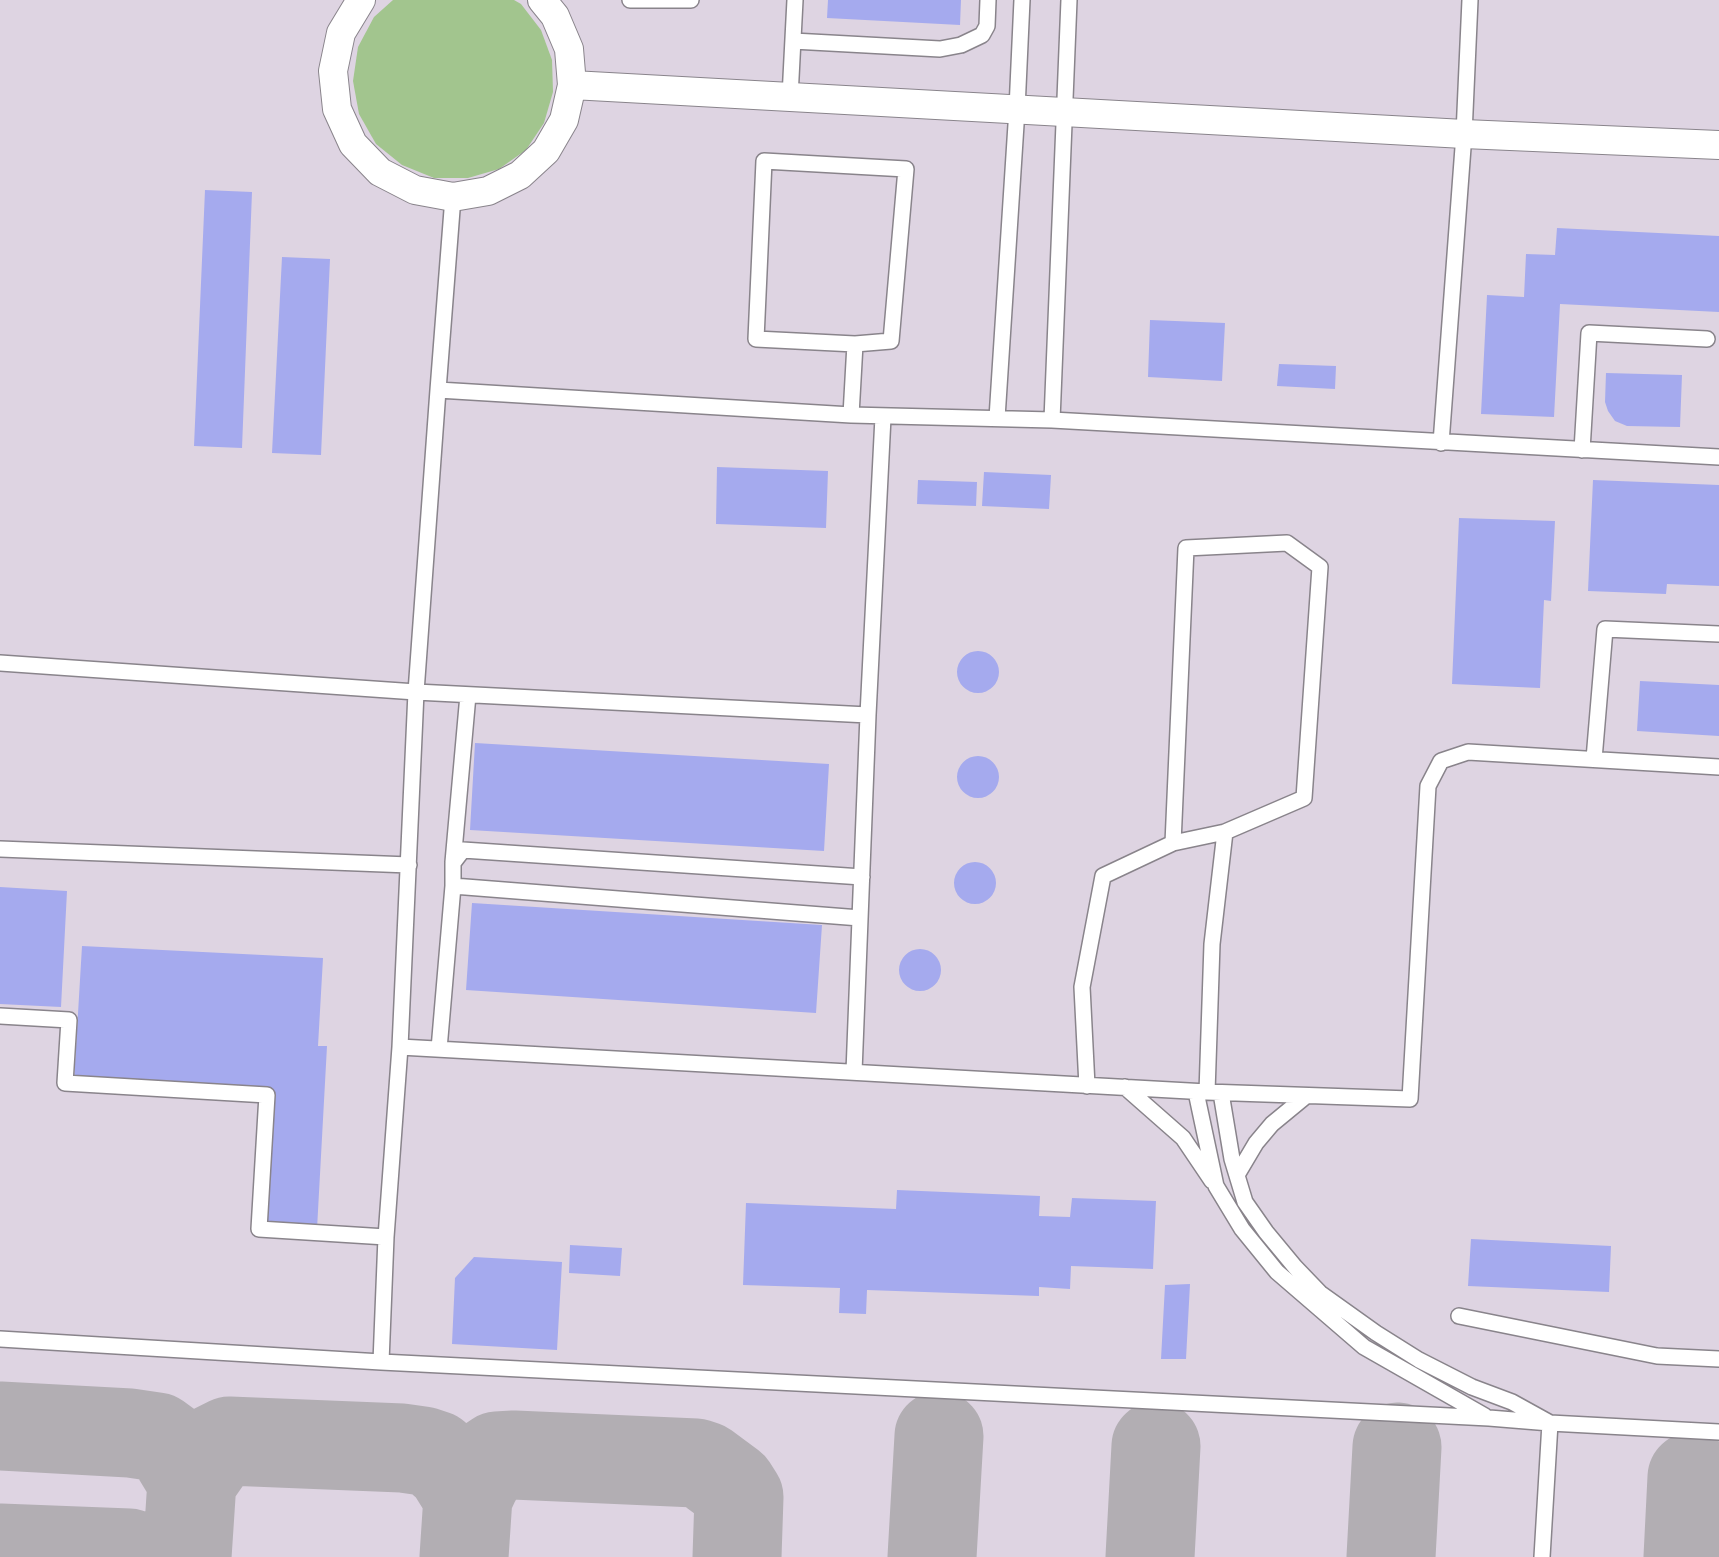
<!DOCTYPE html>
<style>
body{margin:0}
canvas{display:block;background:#e4dfe6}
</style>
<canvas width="1719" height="1557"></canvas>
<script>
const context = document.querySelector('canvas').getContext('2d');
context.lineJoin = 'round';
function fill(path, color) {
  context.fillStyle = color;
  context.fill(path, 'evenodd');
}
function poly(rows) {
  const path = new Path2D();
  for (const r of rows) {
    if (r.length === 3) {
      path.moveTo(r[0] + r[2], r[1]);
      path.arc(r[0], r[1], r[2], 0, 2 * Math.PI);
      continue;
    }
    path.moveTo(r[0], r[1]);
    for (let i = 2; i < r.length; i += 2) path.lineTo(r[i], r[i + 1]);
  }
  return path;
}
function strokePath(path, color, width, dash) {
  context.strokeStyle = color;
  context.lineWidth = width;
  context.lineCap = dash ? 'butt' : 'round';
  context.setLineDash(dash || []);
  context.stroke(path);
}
fill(poly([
 [0,0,1719,0,1719,1557,0,1557]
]), '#ded4e2');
fill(poly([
 [393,0,514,0,521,4,541,30,552,60,553,92,544,123,526,150,499,169,468,178,434,178,402,165,376,144,359,114,353,81,358,47,374,17]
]), '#a2c58e');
strokePath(poly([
 [0,1426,130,1433,157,1437,172,1448,192,1481],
 [0,1548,129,1553,142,1557],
 [187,1557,192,1481,215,1448,229,1441,402,1448,423,1451,435,1455,450,1468,468,1497],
 [464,1557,468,1497,475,1482,481,1471,488,1462,497,1456,514,1455,696,1463,705,1466,732,1486,739,1497,737,1557],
 [932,1557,939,1436],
 [1150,1557,1156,1446],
 [1391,1557,1397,1447],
 [1688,1557,1692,1477]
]), '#b2aeb3', 89);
fill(poly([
 [828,0,961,0,960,25,827,18],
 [205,190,252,192,242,448,194,446],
 [1557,228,1719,236,1719,312,1560,304,1554,417,1481,414,1487,295,1524,297,1526,254,1555,255],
 [282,257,330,259,321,455,272,453],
 [1150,320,1225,323,1222,381,1148,377],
 [1279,364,1336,366,1335,389,1277,386],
 [1606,373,1682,375,1680,427,1627,426,1615,421,1608,411,1605,402],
 [717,467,828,471,826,528,716,524],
 [984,472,1051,475,1049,509,982,506],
 [918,480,977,482,976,506,917,504],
 [1593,480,1719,485,1719,586,1667,584,1666,594,1588,591],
 [1459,518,1555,521,1551,601,1544,600,1540,688,1452,684],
 [978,672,21],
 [1640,681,1719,685,1719,736,1637,731],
 [475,743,829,764,824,851,470,830],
 [978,777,21],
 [975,883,21],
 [0,887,67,891,61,1007,0,1004],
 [472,903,822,925,816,1013,466,990],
 [82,946,323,958,318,1046,327,1046,317,1229,264,1226,271,1092,74,1081],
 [920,970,21],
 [897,1190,1040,1196,1039,1216,1070,1217,1072,1198,1156,1201,1153,1269,1071,1266,1070,1289,1039,1287,1039,1296,867,1290,866,1314,839,1313,840,1288,743,1285,746,1203,896,1209],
 [1471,1239,1611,1246,1609,1292,1468,1286],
 [570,1245,622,1248,620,1276,569,1273],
 [474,1257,562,1262,557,1350,452,1344,455,1278],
 [1190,1284,1186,1359,1161,1359,1165,1285]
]), '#a5aaee');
const lane = poly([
 [630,0,691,0],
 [793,41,940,49,961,45,982,35,987,26,988,0],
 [790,97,795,0],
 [453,197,438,390,416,692,400,1047,386,1237,381,1362,1489,1418,1550,1423,1719,1432],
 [438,390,851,415,1052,420,1719,457],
 [851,415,855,344,891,341,906,169,764,161,756,339,855,344],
 [997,418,1017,109,1022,0],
 [1052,420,1069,0],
 [1441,443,1464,134,1470,0],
 [1582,450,1589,333,1707,339],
 [0,663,416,692,868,715],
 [1594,759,1605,629,1719,634],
 [1173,843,1225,832],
 [0,849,409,865],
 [453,862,468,695],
 [860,918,453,886,453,863,463,850,862,877],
 [0,1016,69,1020,65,1083,267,1095,259,1229,386,1237],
 [400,1047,1207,1092,1410,1099,1428,786,1441,761,1468,752,1719,767],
 [439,1049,453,886],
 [854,1072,868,715,883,417],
 [1087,1086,1082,987,1103,876,1173,843,1186,548,1287,543,1320,567,1304,798,1225,832,1212,944,1207,1092],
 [1125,1087,1183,1138,1212,1181],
 [1196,1092,1216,1186,1242,1229,1277,1272,1364,1347,1485,1416],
 [1221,1093,1232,1159,1245,1202,1266,1232,1295,1267,1320,1293,1376,1333,1419,1360,1472,1387,1512,1402,1550,1423,1542,1557],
 [1237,1175,1256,1143,1272,1124,1306,1096],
 [1459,1316,1657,1356,1719,1359],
 [0,1339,381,1362]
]);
const street = poly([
 [361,0,341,33,333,71,337,109,353,144,380,172,415,190,453,197,488,191,520,175,546,151,564,120,572,85,569,49,555,16,542,0],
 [572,85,1464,134,1719,145]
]);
strokePath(lane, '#89848b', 18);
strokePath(street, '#89848b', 30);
strokePath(lane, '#fff', 15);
strokePath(street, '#fff', 28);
</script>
